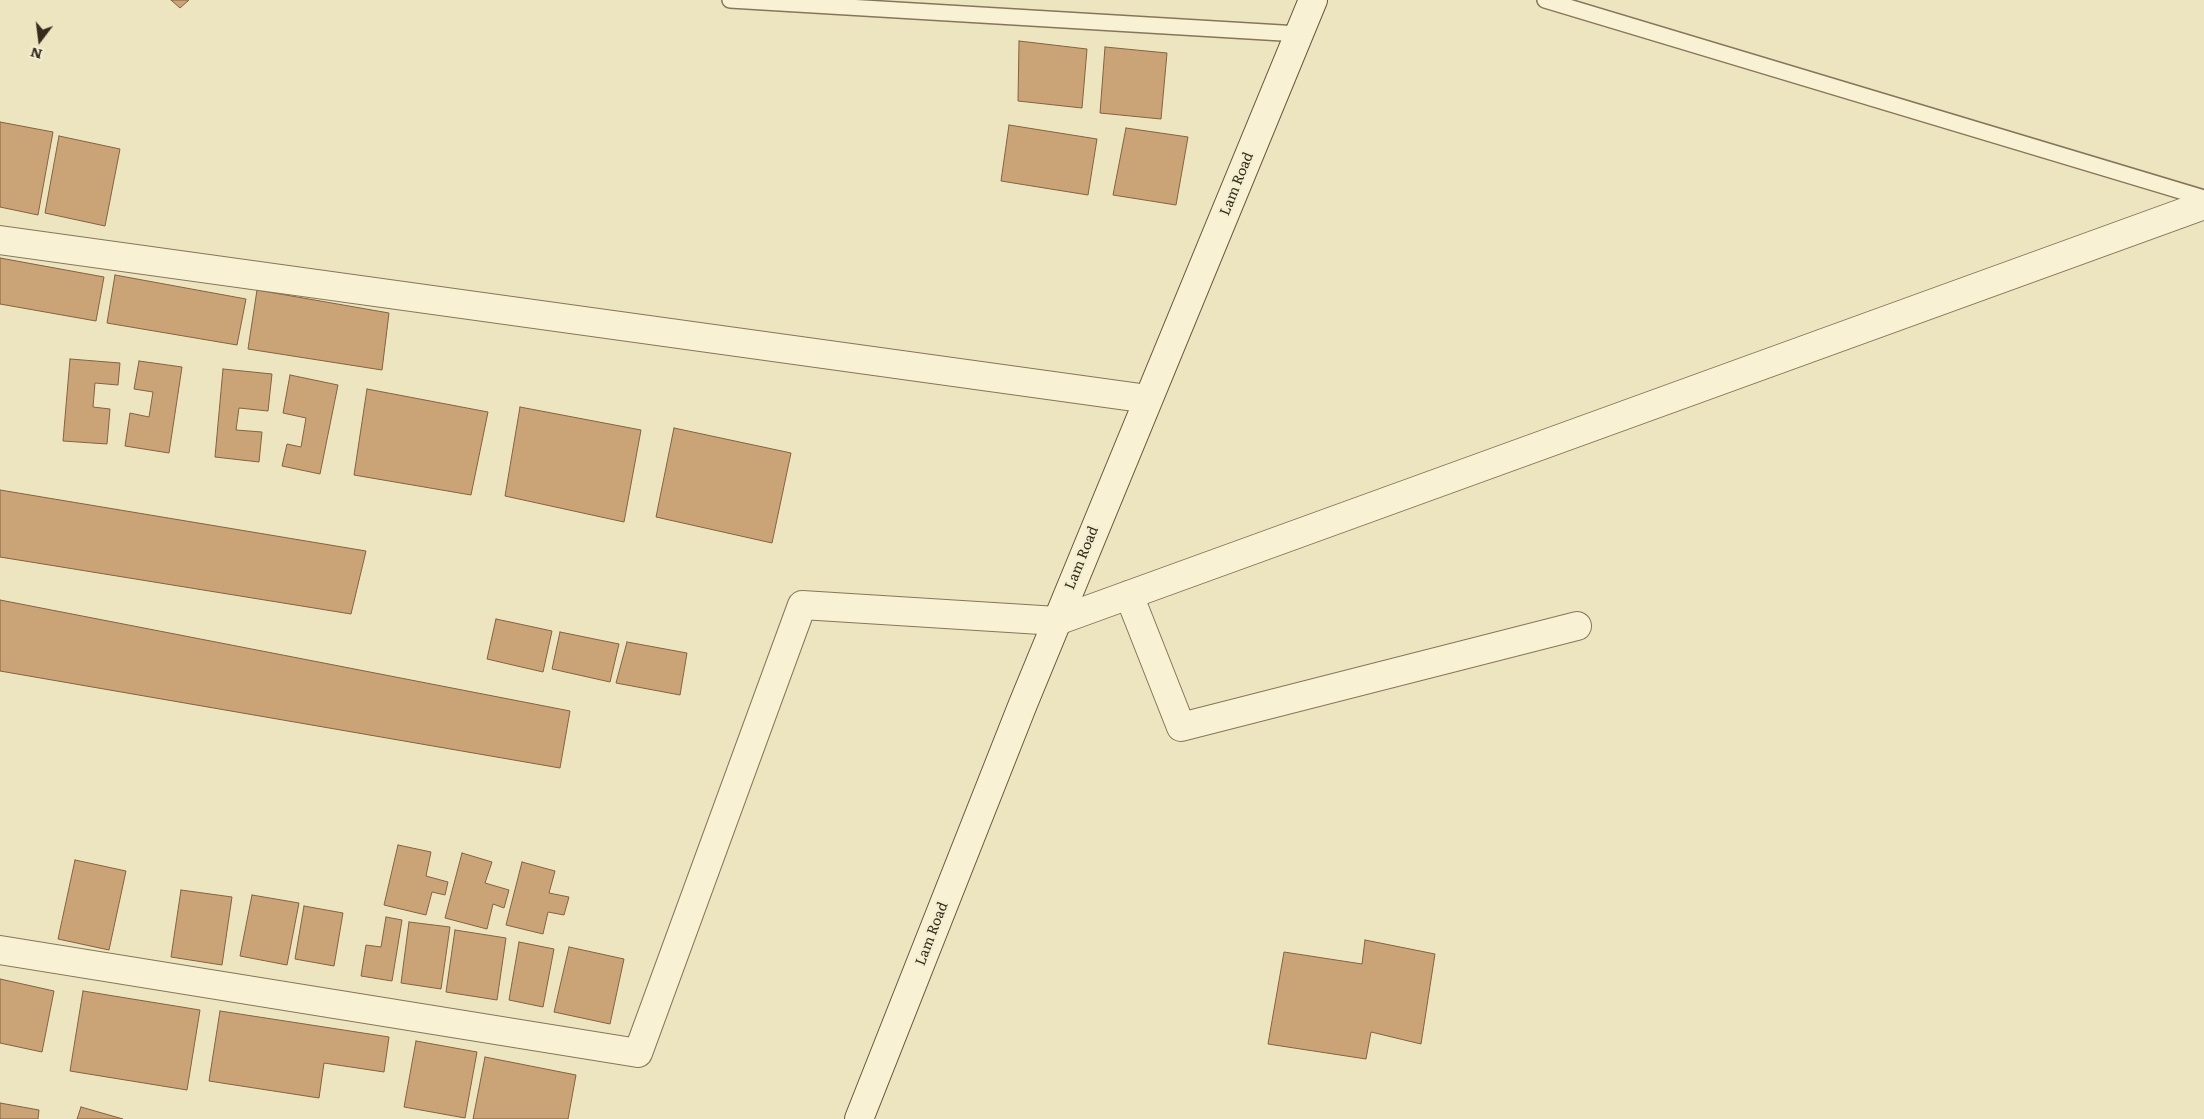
<!DOCTYPE html>
<style>
body{margin:0}
#map{position:relative;width:2204px;height:1119px;overflow:hidden;background:#ede5c0;font-family:Literata,serif}
canvas{display:block}
.north{position:absolute;left:15px;top:15px;width:50px;height:50px;-webkit-text-stroke:4px #f4eed0;paint-order:stroke;rotate:195deg;font-size:14px;font-weight:700;line-height:20px;text-align:center;color:#352c1d}
.north::after{content:'';display:block;margin:auto;width:18px;height:22px;background:#352c1d;clip-path:polygon(50% 0,100% 100%,50% 72%,0 100%)}
</style>
<div id="map">
<canvas width="2204" height="1119"></canvas>
<div class="north">N</div>
</div>
<script>
const context = document.querySelector('canvas').getContext('2d');
context.lineJoin = 'round';
function fill(path, color) {
  context.fillStyle = color;
  context.fill(path, 'evenodd');
}
function poly(rows) {
  const path = new Path2D();
  for (const r of rows) {
    path.moveTo(r[0], r[1]);
    for (let i = 2; i < r.length; i += 2) path.lineTo(r[i], r[i + 1]);
  }
  return path;
}
function strokePath(path, color, width, dash) {
  context.strokeStyle = color;
  context.lineWidth = width;
  context.lineCap = dash ? 'butt' : 'round';
  context.setLineDash(dash || []);
  context.stroke(path);
}
function drawText(font, color, halo, rows, align = 'center') {
  context.font = font + ' Literata,serif';
  context.lineWidth = 4;
  context.setLineDash([]);
  context.textBaseline = 'middle';
  context.strokeStyle = halo;
  context.fillStyle = color;
  for (const [text, x, y, turn = 0] of rows) {
    context.save();
    context.translate(x, y);
    context.rotate((+turn || 0) * Math.PI / 180);
    context.textAlign = isNaN(turn) ? turn : align;
    if (halo) context.strokeText(text, 0, 0);
    context.fillText(text, 0, 0);
    context.restore();
  }
}
const building = poly([
 [171,0,189,0,180,8,171,0],
 [1019,41,1087,49,1082,108,1018,101,1019,41],
 [1105,47,1167,53,1161,119,1100,113,1105,47],
 [0,122,53,132,38,215,0,207,0,122],
 [1009,125,1097,139,1088,195,1001,181,1009,125],
 [1126,128,1188,137,1176,205,1113,195,1126,128],
 [59,136,120,149,105,226,45,213,59,136],
 [0,258,104,277,96,321,0,304,0,258],
 [115,275,246,299,237,345,107,323,115,275],
 [257,290,389,313,382,370,248,349,257,290],
 [70,359,120,363,118,385,95,383,93,407,110,409,107,444,63,441,70,359],
 [139,361,182,367,169,453,125,446,130,413,149,417,153,392,134,389,139,361],
 [223,369,272,374,268,411,239,408,236,430,262,432,259,462,215,457,223,369],
 [290,375,338,385,320,474,282,466,287,444,301,447,306,418,283,413,290,375],
 [367,389,488,412,471,495,354,475,367,389],
 [520,407,641,430,624,522,505,496,520,407],
 [674,428,791,453,772,543,656,517,674,428],
 [0,490,366,551,351,614,0,557,0,490],
 [0,600,570,711,560,768,0,671,0,600],
 [496,619,552,631,543,672,487,659,496,619],
 [560,632,619,644,610,682,552,669,560,632],
 [627,642,687,653,680,695,616,683,627,642],
 [398,845,431,852,426,876,448,882,445,895,432,892,426,915,384,905,398,845],
 [462,853,492,862,485,883,509,890,504,908,493,904,487,929,445,918,462,853],
 [75,860,126,871,109,950,58,939,75,860],
 [522,862,555,871,549,893,569,897,564,915,548,912,543,934,506,925,522,862],
 [181,890,232,897,222,965,171,957,181,890],
 [252,895,299,903,287,965,240,956,252,895],
 [304,906,343,913,334,966,295,959,304,906],
 [386,917,402,920,392,981,361,976,366,945,381,947,386,917],
 [409,922,450,927,441,989,401,983,409,922],
 [455,930,506,938,497,1000,446,992,455,930],
 [1365,940,1435,954,1421,1044,1371,1032,1366,1059,1268,1044,1284,952,1362,964,1365,940],
 [519,942,554,949,543,1007,509,1000,519,942],
 [569,947,624,959,610,1024,554,1012,569,947],
 [0,979,54,991,42,1052,0,1043,0,979],
 [83,991,200,1010,187,1090,70,1071,83,991],
 [220,1011,389,1037,384,1072,324,1063,319,1098,209,1081,220,1011],
 [416,1041,477,1052,465,1118,404,1107,416,1041],
 [485,1057,576,1075,568,1119,473,1119,485,1057],
 [0,1103,39,1110,38,1119,0,1119,0,1103],
 [81,1107,123,1119,77,1119,81,1107]
]);
fill(building, '#caa377');
strokePath(building, '#84623f', 1);
const service = poly([
 [730,0,1299,34],
 [1545,0,2204,198]
]);
const minor = poly([
 [0,240,1148,399],
 [1129,595,1181,727,1577,626],
 [0,950,638,1053,802,605,1057,621]
]);
const tertiary = poly([
 [1057,621,2204,205]
]);
const secondary = poly([
 [859,1119,1023,704,1313,0]
]);
strokePath(service, '#867659', 18);
strokePath(minor, '#867659', 30);
strokePath(tertiary, '#867659', 30);
strokePath(secondary, '#67573c', 30);
strokePath(service, '#f8f1d3', 15);
strokePath(minor, '#f8f1d3', 28);
strokePath(tertiary, '#f8f1d3', 28);
strokePath(secondary, '#f8f1d3', 28);
drawText('14px', '#352c1d', '#f4eed0', [
 ["Lam Road",1237,184,-68],
 ["Lam Road",1082,558,-68],
 ["Lam Road",932,934,-69]
]);
</script>
